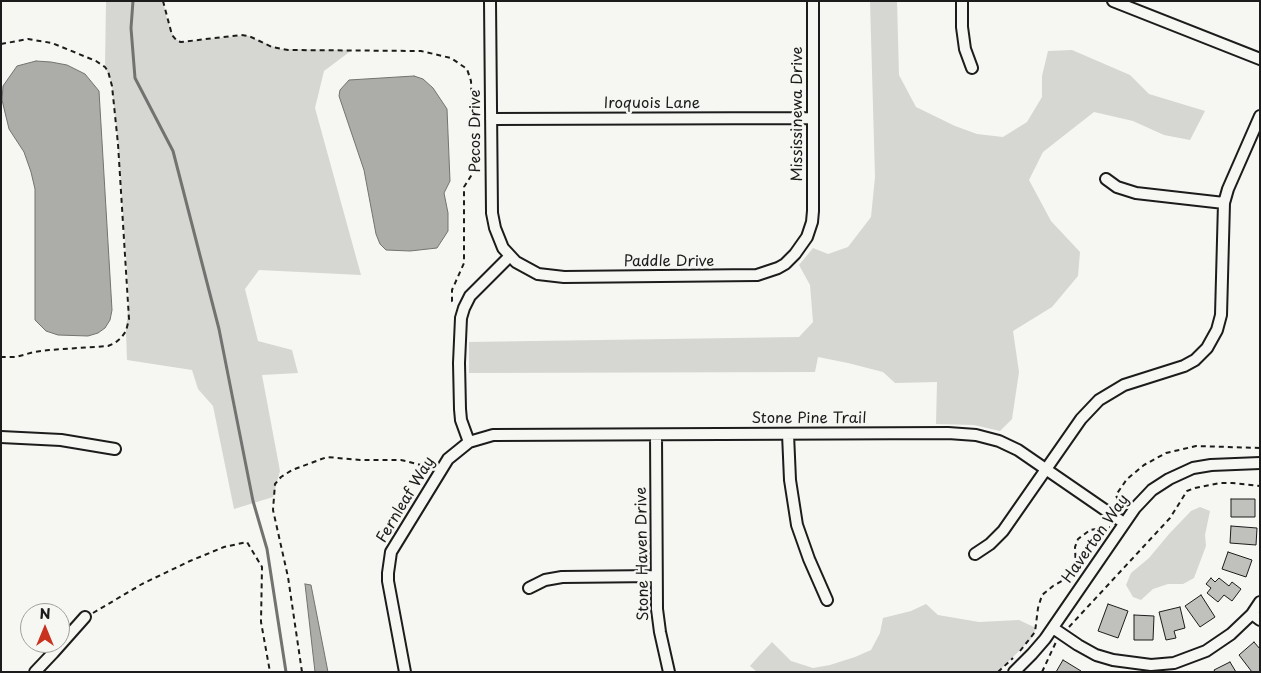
<!DOCTYPE html>
<style>
body{margin:0}
#map{position:relative;width:1261px;height:673px;overflow:hidden;background:#f6f6f2;font-family:"Playpen Sans",sans-serif}
canvas{display:block}
.frame{position:absolute;inset:0;border:2px solid #1c1c1c;pointer-events:none}
.north{position:absolute;left:20px;top:603px;width:50px;height:50px;box-sizing:border-box;background:#f6f6f2;border:1px solid #9f9f9c;border-radius:50%;rotate:0deg;font-size:14px;font-weight:700;line-height:20px;text-align:center;color:#1c1c1c}
.north::after{content:'';display:block;margin:auto;width:18px;height:22px;background:#c8321e;clip-path:polygon(50% 0,100% 100%,50% 72%,0 100%)}
</style>
<div id="map">
<canvas width="1261" height="673"></canvas>
<div class="frame"></div>
<div class="north">N</div>
</div>
<script>
const context = document.querySelector('canvas').getContext('2d');
context.lineJoin = 'round';
function fill(path, color) {
  context.fillStyle = color;
  context.fill(path, 'evenodd');
}
function poly(rows) {
  const path = new Path2D();
  for (const r of rows) {
    path.moveTo(r[0], r[1]);
    for (let i = 2; i < r.length; i += 2) path.lineTo(r[i], r[i + 1]);
  }
  return path;
}
function strokePath(path, color, width, dash) {
  context.strokeStyle = color;
  context.lineWidth = width;
  context.lineCap = dash ? 'butt' : 'round';
  context.setLineDash(dash || []);
  context.stroke(path);
}
function drawText(font, color, halo, rows, align = 'center') {
  context.font = font + ' "Playpen Sans",sans-serif';
  context.lineWidth = 5;
  context.setLineDash([]);
  context.textBaseline = 'middle';
  context.strokeStyle = halo;
  context.fillStyle = color;
  for (const [text, x, y, turn = 0] of rows) {
    context.save();
    context.translate(x, y);
    context.rotate((+turn || 0) * Math.PI / 180);
    context.textAlign = isNaN(turn) ? turn : align;
    if (halo) context.strokeText(text, 0, 0);
    context.fillText(text, 0, 0);
    context.restore();
  }
}
fill(poly([
 [106,1,163,1,167,19,174,38,181,42,246,35,279,49,352,50,324,71,315,108,361,275,259,270,245,289,258,341,292,350,298,373,262,375,280,471,273,497,234,509,213,406,198,389,192,370,127,360,126,331,129,299,118,144,112,86,110,78,105,67],
 [870,1,897,1,899,75,916,107,955,126,977,134,1003,137,1027,122,1042,97,1042,76,1048,51,1072,50,1130,75,1149,94,1205,111,1190,140,1164,135,1133,121,1094,112,1043,152,1029,180,1051,221,1080,252,1078,276,1052,307,1013,331,1019,372,1012,419,1000,431,974,425,936,424,937,382,895,383,883,372,848,363,818,357,815,372,469,373,469,342,799,337,813,322,810,285,799,265,813,248,828,254,848,247,871,217,875,177],
 [1200,507,1210,511,1205,535,1206,546,1194,578,1183,584,1168,584,1153,589,1141,600,1133,597,1126,585,1131,573,1149,558,1169,534,1191,511],
 [926,604,938,615,979,622,1019,620,1036,628,1031,639,998,672,757,672,750,666,758,657,772,642,791,661,813,668,830,665,855,657,871,650,880,633,883,618,911,611]
]), '#d6d6d2');
const water = poly([
 [36,61,51,62,67,65,85,74,99,91,112,310,110,320,105,328,98,333,88,336,58,335,46,331,35,320,35,189,31,172,24,152,9,129,2,100,3,86,17,66,36,61],
 [414,76,423,79,433,88,447,109,450,181,444,193,448,213,448,231,437,248,410,251,386,250,380,244,376,234,364,170,339,96,340,90,349,80,414,76],
 [305,584,311,585,328,672,315,672,305,584]
]);
fill(water, '#acaca9');
strokePath(water, '#727271', 1);
strokePath(poly([
 [133,1,131,28,135,78,173,151,219,329,253,501,267,549,286,672]
]), '#727271', 3);
const building = poly([
 [1231,499,1255,499,1255,517,1231,517,1231,499],
 [1231,526,1257,528,1256,545,1230,543,1231,526],
 [1228,552,1252,560,1246,577,1222,569,1228,552],
 [1211,578,1215,582,1219,578,1229,586,1232,582,1241,589,1232,601,1224,595,1218,602,1207,593,1211,588,1206,584,1211,578],
 [1201,595,1215,617,1200,627,1185,606,1201,595],
 [1108,604,1128,611,1118,638,1098,631,1108,604],
 [1180,607,1185,628,1174,631,1176,638,1166,640,1159,612,1180,607],
 [1134,615,1154,616,1153,640,1134,640,1134,615],
 [1254,642,1260,649,1260,672,1252,672,1239,655,1254,642],
 [1063,660,1081,671,1080,672,1056,672,1063,660],
 [1230,662,1236,672,1215,672,1214,670,1230,662]
]);
fill(building, '#c0c0bd');
strokePath(building, '#1c1c1c', 1);
const street = poly([
 [490,1,492,213,495,228,503,248,516,262,538,274,564,277,757,275,778,268,785,264,795,254,807,237,812,222,813,211,813,1],
 [962,1,962,27,965,49,972,68],
 [1113,1,1260,59],
 [491,119,813,118],
 [1106,179,1117,187,1136,193,1224,203],
 [788,434,790,480,797,525,809,559,827,600],
 [656,435,657,609,660,632,669,672],
 [1,437,61,440,115,449],
 [469,442,461,420,460,409,459,363,461,318,464,308,470,296,510,256],
 [975,554,990,544,1003,531,1081,419,1099,400,1124,385,1184,366,1195,360,1207,348,1217,330,1221,315,1224,203,1228,189,1260,116],
 [529,588,545,580,562,577,656,576],
 [1252,614,1260,620],
 [1053,628,1078,645,1096,655,1113,660,1151,665,1174,663,1206,651,1231,634,1252,614,1260,602],
 [35,672,53,653,85,617],
 [405,672,388,581,388,573,391,552,448,459,469,442,493,435,948,433,976,435,999,441,1018,450,1124,523],
 [1014,672,1032,654,1045,639,1135,508,1152,490,1169,479,1193,468,1211,465,1260,463]
]);
strokePath(street, '#1c1c1c', 14);
strokePath(poly([
 [163,1,172,35,177,41,181,42,241,35,249,36,272,47,288,50,421,51,451,58,467,69,471,81,472,110,478,125,479,135,474,171,464,187,464,263,452,290,452,301,455,304],
 [1,44,28,39,52,43,96,61,105,67,108,71,112,86,118,144,129,319,126,331,121,338,115,343,108,346,49,350,34,352,16,357,1,357],
 [1121,509,1116,495,1127,479,1144,465,1166,453,1196,446,1260,448],
 [93,613,142,584,190,561,224,547,247,542,262,567,261,622,270,672],
 [1069,627,1170,518,1187,491,1195,488,1220,483,1232,483,1260,486],
 [1020,651,1035,632,1038,608,1042,595,1053,586,1071,576,1076,571,1075,547,1078,539,1090,530,1110,527],
 [302,672,288,577,273,510,275,484,281,477,292,470,327,457,360,460,401,460,421,465,430,469],
 [998,672,1013,658],
 [1042,672,1056,642]
]), '#1c1c1c', 2, [5, 4]);
strokePath(street, '#f6f6f2', 10);
drawText('15px', '#1c1c1c', '#f6f6f2', [
 ["Iroquois Lane",652,104],
 ["Mississinewa Drive",798,114,-90],
 ["Pecos Drive",476,131,-90],
 ["Paddle Drive",669,262],
 ["Stone Pine Trail",809,419],
 ["Fernleaf Way",406,500,-59],
 ["Haverton Way",1096,539,-55],
 ["Stone Haven Drive",643,554,-91]
]);
</script>
